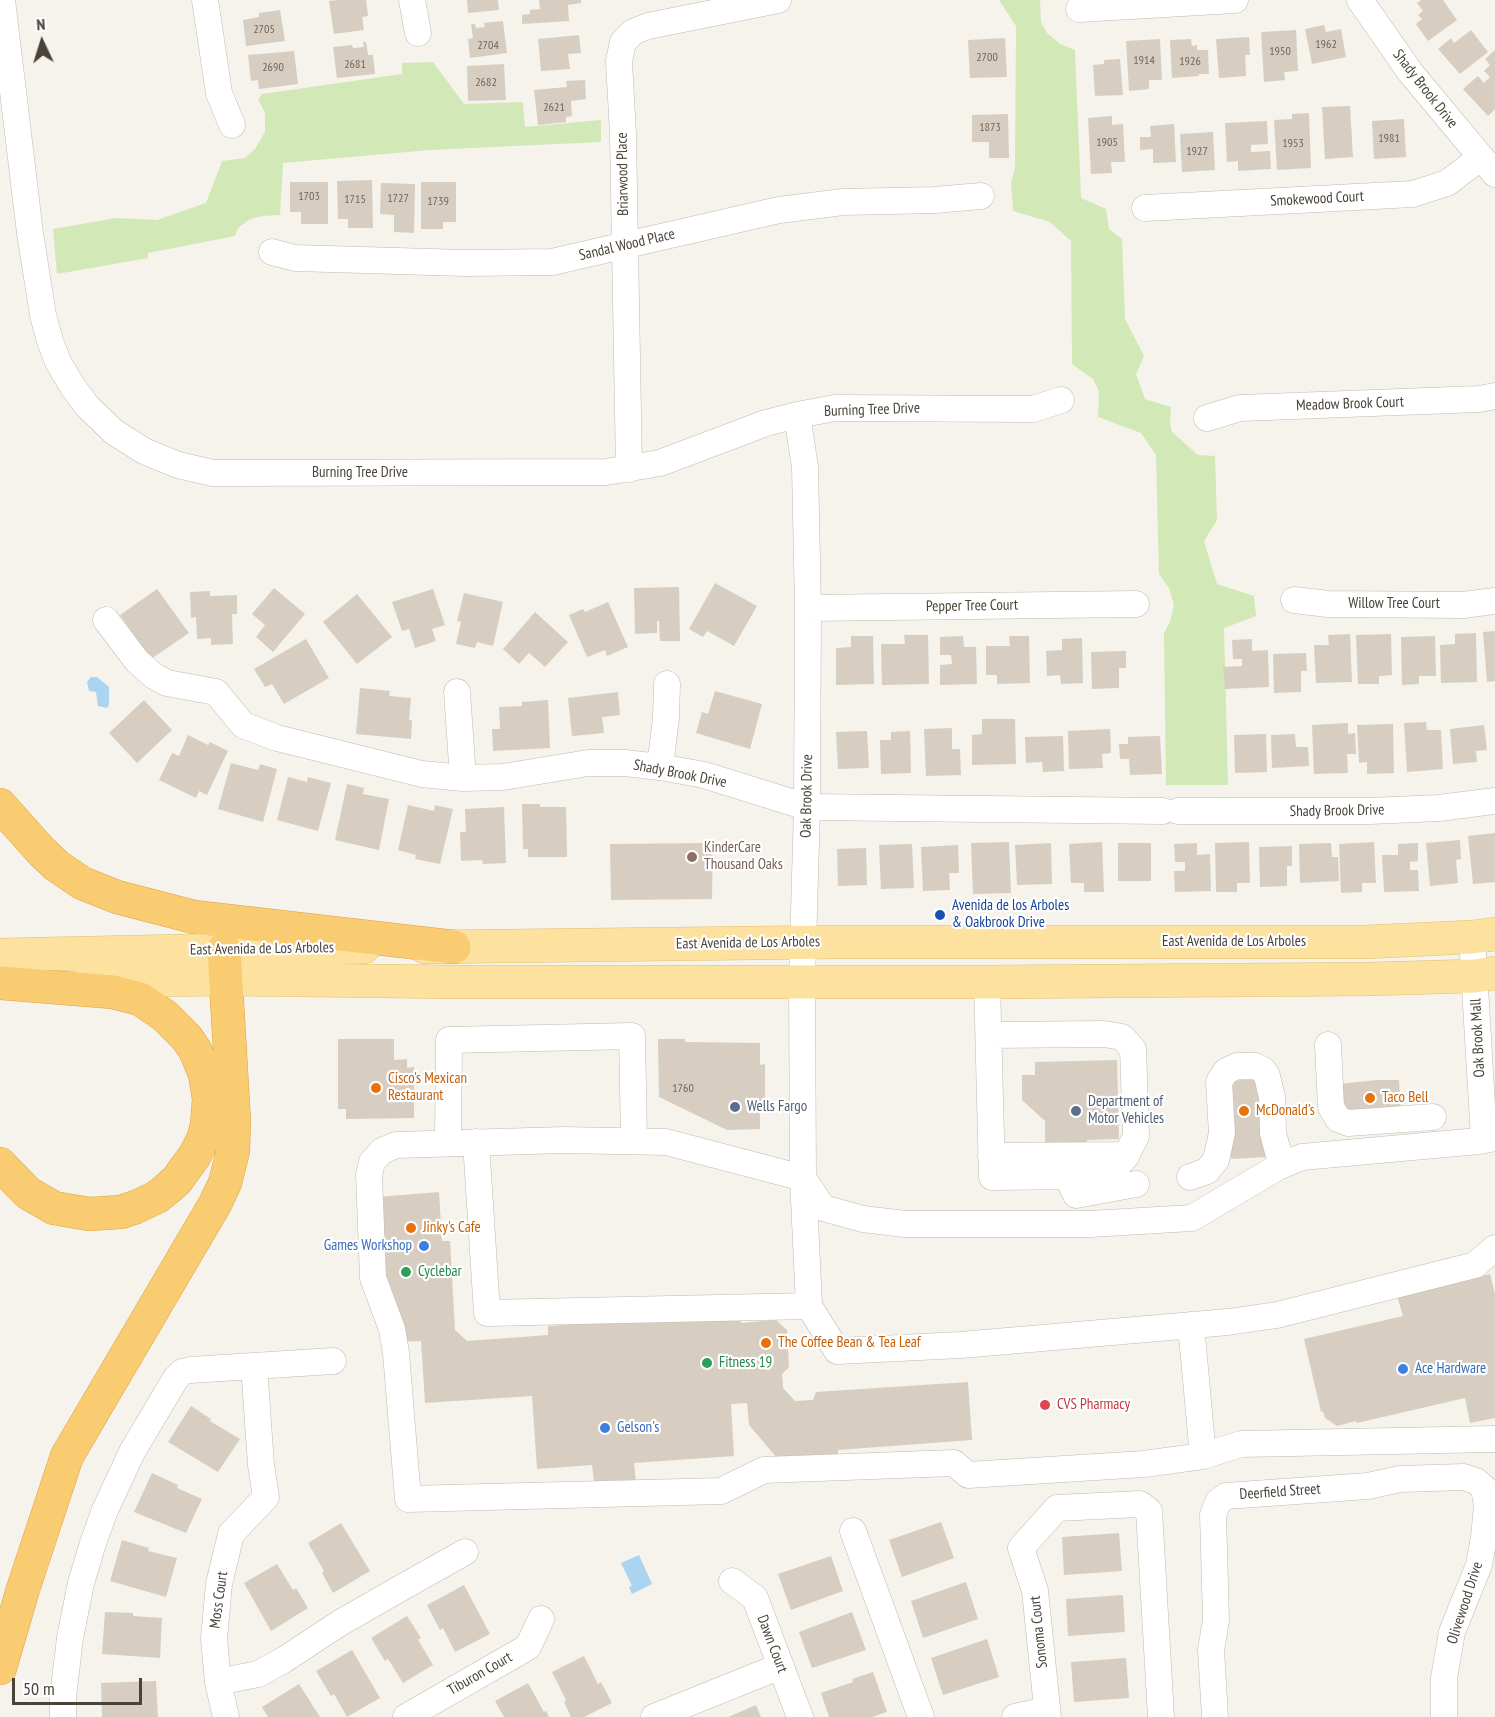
<!DOCTYPE html>
<style>
body{margin:0}
#map{position:relative;width:1495px;height:1717px;overflow:hidden;background:#f5f3ec;font-family:"PT Sans Narrow",sans-serif}
canvas{display:block}
.north{position:absolute;left:12px;top:12px;width:60px;height:60px;-webkit-text-stroke:4px #fff;paint-order:stroke;rotate:356deg;font-size:16px;font-weight:700;line-height:24px;text-align:center;color:#4a4339}
.north::after{content:'';display:block;margin:auto;width:21px;height:27px;background:#4a4339;clip-path:polygon(50% 0,100% 100%,50% 72%,0 100%)}
.scale{position:absolute;left:12px;top:1678px;width:130px;height:27px;box-sizing:border-box;border:3px solid #4a4339;border-top:0;padding-left:8px;font-size:18px;line-height:21px;white-space:nowrap;color:#4a4339;-webkit-text-stroke:4px #fff;paint-order:stroke}
</style>
<div id="map">
<canvas width="1495" height="1717"></canvas>
<div class="north">N</div>
<div class="scale">50 m</div>
</div>
<script>
const context = document.querySelector('canvas').getContext('2d');
context.lineJoin = 'round';
function fill(path, color) {
  context.fillStyle = color;
  context.fill(path, 'evenodd');
}
function poly(rows) {
  const path = new Path2D();
  for (const r of rows) {
    path.moveTo(r[0], r[1]);
    for (let i = 2; i < r.length; i += 2) path.lineTo(r[i], r[i + 1]);
  }
  return path;
}
function strokePath(path, color, width, dash) {
  context.strokeStyle = color;
  context.lineWidth = width;
  context.lineCap = dash ? 'butt' : 'round';
  context.setLineDash(dash || []);
  context.stroke(path);
}
function drawText(font, color, halo, rows, align = 'center') {
  context.font = font + ' "PT Sans Narrow",sans-serif';
  context.lineWidth = 4.5;
  context.setLineDash([]);
  context.textBaseline = 'middle';
  context.strokeStyle = halo;
  context.fillStyle = color;
  for (const [text, x, y, turn = 0] of rows) {
    context.save();
    context.translate(x, y);
    context.rotate((+turn || 0) * Math.PI / 180);
    context.textAlign = isNaN(turn) ? turn : align;
    if (halo) context.strokeText(text, 0, 0);
    context.fillText(text, 0, 0);
    context.restore();
  }
}
fill(poly([
 [999,0,1040,0,1041,22,1047,33,1060,44,1075,50,1081,198,1106,209,1109,229,1122,239,1125,319,1144,356,1136,374,1145,399,1171,407,1170,423,1172,432,1198,455,1215,456,1217,520,1204,541,1217,584,1254,596,1256,616,1224,628,1228,785,1166,785,1164,633,1170,622,1174,605,1169,588,1159,574,1156,455,1141,433,1098,417,1099,391,1093,379,1072,364,1071,241,1050,222,1013,211,1011,183,1015,168,1016,26],
 [433,62,464,104,523,102,525,127,601,120,601,142,429,150,283,163,280,215,263,216,250,219,238,228,235,236,148,253,148,258,57,274,53,229,116,218,157,220,206,203,222,161,245,158,255,149,265,132,265,113,258,99,262,94,402,74,402,63]
]), '#d2e8b6');
fill(poly([
 [91,677,97,677,109,687,109,704,107,708,98,706,96,692,89,691,87,682],
 [639,1555,652,1584,632,1594,629,1587,632,1586,621,1563]
]), '#abd4f0');
fill(poly([
 [338,0,366,0,368,16,362,17,364,30,334,34,329,1],
 [467,0,498,0,499,10,468,13],
 [539,0,581,0,581,3,568,5,569,21,522,24,522,15,530,14,530,10,540,9],
 [1421,0,1443,0,1457,20,1428,41,1416,24,1422,19,1418,15,1423,11,1417,3],
 [280,10,285,41,246,46,243,20,259,17,259,13],
 [503,21,507,53,470,58,468,39,473,38,471,24,475,24,476,28,485,27,484,23],
 [1324,25,1326,32,1341,29,1346,57,1312,64,1305,29],
 [1296,30,1298,71,1284,72,1285,80,1264,82,1261,32],
 [1471,30,1488,52,1460,74,1438,49,1451,38,1454,43],
 [579,35,581,53,568,54,570,69,541,71,538,39],
 [1249,37,1250,55,1245,55,1246,76,1219,78,1216,39],
 [1005,38,1007,77,970,78,968,40],
 [1160,39,1162,80,1149,80,1149,89,1129,91,1126,41],
 [1191,39,1192,46,1197,45,1197,50,1208,50,1209,74,1199,74,1199,76,1172,78,1170,40],
 [363,42,366,42,368,55,373,55,375,74,337,78,333,47,352,45,353,48,364,47],
 [1495,50,1495,109,1488,116,1463,89,1478,76,1484,83,1490,77,1484,71,1490,65,1485,59],
 [294,51,298,84,259,89,258,80,251,81,248,55],
 [1120,59,1123,95,1095,96,1093,65,1104,64,1104,60],
 [504,64,506,100,468,101,467,66],
 [585,80,586,99,571,101,572,116,566,117,566,122,538,125,534,90,567,87,566,81],
 [1350,106,1353,157,1325,159,1322,107],
 [1309,113,1311,168,1277,170,1274,120,1292,119,1292,114],
 [1008,114,1009,158,989,158,989,142,972,142,972,115],
 [1112,116,1112,125,1123,124,1125,162,1111,162,1112,173,1091,174,1088,118],
 [1404,119,1406,157,1374,159,1372,121],
 [1267,121,1268,144,1251,145,1251,152,1270,151,1271,169,1238,171,1238,161,1227,162,1225,123],
 [1174,124,1176,162,1153,163,1153,149,1140,150,1140,137,1151,137,1150,126],
 [1213,132,1215,170,1182,172,1180,134],
 [372,180,373,228,348,228,348,219,338,219,337,181],
 [290,182,328,182,328,224,301,224,301,212,290,212],
 [421,182,456,182,456,222,443,222,443,229,421,229],
 [381,183,415,184,414,233,394,232,394,215,380,214],
 [715,583,757,606,734,646,707,631,703,637,689,629],
 [679,587,680,641,660,641,659,621,657,621,657,633,635,634,634,588],
 [274,588,305,614,273,652,256,637,265,625,252,614],
 [157,589,189,633,151,659,120,615],
 [433,589,445,625,432,629,436,641,415,648,409,629,402,631,392,602],
 [210,591,210,596,237,595,237,614,232,614,233,644,211,645,211,638,197,639,196,617,191,618,190,592],
 [464,593,503,602,493,646,477,642,475,648,456,644,461,622,457,621],
 [357,594,392,637,357,664,323,622],
 [608,602,628,647,607,656,605,650,587,657,569,615,583,609,585,612],
 [535,612,568,642,545,667,529,653,519,664,503,649],
 [1495,631,1495,681,1487,682,1483,632],
 [1476,633,1477,682,1441,683,1440,645,1455,644,1455,634],
 [1350,634,1352,682,1316,683,1314,645,1329,645,1328,635],
 [1391,634,1392,675,1379,676,1379,684,1358,684,1356,635],
 [904,635,928,635,929,684,882,685,881,644,905,644],
 [851,636,873,636,874,684,836,685,836,648,851,647],
 [963,636,964,647,976,647,977,684,940,685,940,665,952,664,951,655,940,655,940,637],
 [1009,636,1029,636,1030,683,997,684,997,675,986,675,986,646,1010,646],
 [1435,636,1436,676,1419,676,1419,684,1402,685,1401,637],
 [1082,638,1083,683,1061,684,1060,675,1047,676,1046,651,1062,650,1062,639],
 [306,639,329,678,284,704,272,684,265,687,254,669],
 [1252,639,1252,651,1268,650,1269,687,1225,689,1223,667,1242,666,1242,659,1233,659,1232,640],
 [1126,651,1126,668,1119,668,1119,688,1092,689,1091,652],
 [1306,653,1307,671,1301,671,1301,692,1274,693,1273,654],
 [360,688,390,691,389,696,411,698,409,720,412,720,411,739,356,734],
 [715,691,762,704,750,749,696,733,702,712,708,714],
 [618,692,620,715,602,717,604,733,572,736,568,698],
 [144,700,172,730,137,763,109,733],
 [548,700,550,748,493,751,492,729,500,729,499,707,522,706,522,702],
 [982,719,1015,719,1016,764,972,765,972,735,982,734],
 [1426,722,1427,730,1441,730,1443,769,1407,772,1404,723],
 [1348,723,1348,734,1355,733,1356,754,1347,754,1348,773,1314,774,1312,725],
 [1393,724,1394,773,1367,774,1367,762,1359,763,1357,725],
 [1484,725,1487,750,1476,751,1477,762,1453,764,1450,729],
 [952,728,952,749,960,749,961,775,926,776,924,729],
 [1110,729,1111,753,1102,754,1103,768,1069,769,1068,731],
 [867,731,869,768,838,769,836,732],
 [910,731,911,773,881,774,880,740,891,740,891,732],
 [1266,734,1267,772,1235,773,1234,735],
 [1295,734,1296,747,1308,747,1309,766,1272,768,1271,735],
 [188,735,208,745,210,742,228,751,207,795,199,791,196,798,159,780,172,753,179,756],
 [1063,736,1064,771,1043,772,1042,762,1026,763,1025,737],
 [1160,736,1162,774,1130,775,1129,759,1120,759,1119,744,1128,744,1128,737],
 [231,763,258,770,260,764,277,769,263,822,218,809],
 [288,777,307,782,308,777,331,783,318,831,277,820],
 [347,784,364,788,363,794,389,799,379,850,335,840],
 [522,804,540,804,540,807,566,807,567,857,528,857,528,849,523,849],
 [408,805,434,811,435,805,453,809,440,864,415,859,416,855,398,850],
 [504,807,506,863,483,864,482,860,461,861,460,832,466,832,465,809],
 [1495,833,1495,882,1473,884,1468,836],
 [1460,840,1461,859,1456,860,1458,883,1430,886,1426,843],
 [1009,842,1011,893,973,894,971,843],
 [1102,842,1104,892,1084,892,1084,883,1071,883,1069,844],
 [1249,842,1250,883,1237,883,1237,892,1216,892,1215,843],
 [1374,842,1376,883,1362,883,1362,892,1341,893,1339,844],
 [713,843,712,899,611,900,610,844],
 [1051,843,1052,884,1017,885,1015,845],
 [1118,843,1151,843,1151,881,1118,881],
 [1197,843,1197,855,1210,854,1211,891,1175,892,1174,871,1185,871,1185,862,1175,862,1174,844],
 [1331,843,1332,857,1338,857,1339,881,1300,883,1299,844],
 [1418,843,1418,861,1410,862,1410,870,1418,870,1419,891,1384,892,1382,855,1398,855,1398,844],
 [912,844,914,888,881,889,879,845],
 [958,845,959,873,949,873,950,890,923,891,921,847],
 [1292,846,1292,866,1287,866,1287,886,1260,887,1259,847],
 [866,848,867,885,838,886,837,849],
 [338,1039,394,1039,394,1060,407,1059,407,1068,414,1067,414,1118,346,1119,346,1109,338,1109],
 [658,1039,685,1039,685,1042,760,1043,760,1065,765,1064,765,1108,760,1108,760,1129,727,1130,659,1097],
 [1117,1060,1119,1139,1087,1140,1088,1168,1045,1144,1045,1121,1022,1100,1022,1075,1035,1075,1035,1062],
 [1262,1079,1267,1157,1231,1159,1226,1081],
 [1377,1080,1399,1080,1401,1112,1340,1116,1339,1084],
 [439,1192,442,1241,450,1241,455,1330,467,1341,548,1335,548,1326,741,1313,741,1323,776,1320,787,1330,789,1367,782,1374,783,1388,795,1401,813,1400,816,1392,968,1382,972,1440,838,1450,838,1454,777,1458,749,1425,747,1403,731,1404,734,1456,634,1463,636,1484,614,1485,614,1480,594,1482,592,1465,537,1469,532,1396,425,1403,421,1341,401,1342,398,1308,392,1309,390,1284,384,1285,378,1197],
 [1490,1274,1495,1294,1495,1418,1470,1423,1465,1398,1357,1423,1356,1421,1337,1426,1325,1418,1323,1411,1321,1412,1304,1339,1403,1316,1397,1296],
 [191,1406,211,1419,210,1421,240,1439,218,1472,168,1442],
 [152,1473,178,1485,177,1488,202,1499,186,1533,134,1512],
 [941,1522,954,1558,902,1577,889,1540],
 [341,1523,370,1571,333,1593,322,1573,324,1571,308,1543],
 [1119,1533,1122,1571,1064,1575,1062,1537],
 [122,1540,149,1548,148,1551,177,1558,166,1597,110,1581],
 [831,1556,843,1591,791,1610,778,1574],
 [277,1564,293,1590,296,1588,308,1608,271,1631,244,1583],
 [966,1582,978,1619,923,1638,911,1601],
 [464,1585,490,1634,455,1652,443,1628,440,1630,427,1605],
 [1123,1595,1125,1632,1068,1636,1066,1599],
 [105,1612,133,1613,133,1616,162,1618,160,1658,102,1654],
 [852,1612,866,1650,812,1668,799,1632],
 [407,1616,421,1638,418,1640,433,1665,403,1683,388,1659,385,1661,371,1638],
 [987,1639,999,1677,943,1695,931,1658],
 [352,1650,380,1698,347,1717,334,1694,331,1696,316,1671],
 [584,1656,598,1684,601,1682,612,1703,584,1717,571,1717,564,1702,566,1700,552,1672],
 [1126,1658,1129,1698,1074,1702,1071,1662],
 [873,1672,887,1712,872,1717,829,1717,821,1693,853,1682,852,1679],
 [156,1681,158,1717,102,1717,101,1683],
 [528,1683,544,1712,546,1711,549,1717,504,1717,495,1701],
 [299,1684,320,1717,268,1717,262,1707],
 [756,1705,761,1717,728,1717]
]), '#d7cec1');
const minor = poly([
 [2,0,30,233,43,315,50,341,58,362,73,387,87,406,114,432,144,451,178,465,213,473,606,472,660,463,766,423,797,415,835,408,1033,409,1061,400],
 [205,0,219,93,232,125],
 [412,0,418,33],
 [1360,0,1410,72,1495,174],
 [1079,9,1235,0],
 [1145,208,1413,194,1447,183,1480,158],
 [272,252,295,258,465,263,552,262,779,210,843,202,935,200,981,196],
 [797,415,805,467,808,608,807,807,802,982,803,1178,809,1306,837,1351,961,1345,1228,1322,1277,1315,1475,1265,1495,1248],
 [1207,418,1240,408,1479,399,1495,396],
 [629,469,623,135,619,61,623,42,633,32,648,26,778,0],
 [1294,600,1328,604,1463,605,1495,601],
 [808,608,1136,604],
 [106,620,137,661,154,676,167,683,216,692,243,725,277,738,422,774,463,778,503,777,588,763,625,763,660,767,704,775,807,807,1163,811],
 [457,692,463,778],
 [660,767,666,718,667,684],
 [1178,811,1370,811,1439,808,1495,801],
 [1472,937,1484,1139],
 [987,982,992,1177,1085,1176,1106,1171,1118,1165,1126,1156,1136,1136,1133,1049,1122,1037,1104,1034,989,1035],
 [1328,1045,1331,1107,1338,1119,1348,1123,1433,1117],
 [1495,1138,1479,1141,1302,1157,1278,1167,1192,1218,1090,1224,905,1224,863,1219,823,1208,803,1178,666,1142,564,1140,396,1145,382,1151,372,1162,369,1175,373,1278,392,1329,396,1353,408,1499,721,1491,764,1470,954,1463,968,1475,1144,1464,1203,1456,1241,1444,1495,1439],
 [476,1142,487,1313,809,1306],
 [448,1143,449,1040,632,1036,634,1141],
 [991,1156,1127,1155],
 [1067,1176,1076,1195,1136,1184],
 [1190,1177,1207,1171,1216,1160,1222,1133,1219,1082,1226,1071,1237,1066,1255,1066,1263,1070,1267,1076,1272,1097,1273,1133,1278,1152,1286,1163],
 [1191,1325,1203,1456],
 [853,1531,921,1717],
 [732,1581,755,1598,800,1717],
 [218,1682,258,1674,282,1661,340,1623,394,1592,465,1552],
 [63,1717,63,1697,70,1638,81,1583,93,1543,105,1510,132,1452,176,1378,182,1372,190,1370,333,1361],
 [226,1717,218,1682,214,1639,219,1584,231,1534,266,1497,261,1465,254,1366],
 [406,1717,528,1647,541,1619],
 [654,1717,781,1666],
 [1015,1717,1047,1710],
 [1048,1717,1035,1591,1021,1548,1057,1508,1140,1504,1149,1511,1161,1717],
 [1215,1717,1211,1650,1216,1620,1213,1515,1218,1502,1226,1496,1368,1486,1400,1479,1464,1477,1476,1481,1484,1488,1487,1506,1484,1537,1479,1565,1452,1632,1444,1678,1444,1717]
]);
const major = poly([
 [425,947,836,942,1365,942,1472,937,1495,934],
 [0,955,364,947],
 [89,981,225,979,458,982,987,982,1369,979,1474,976,1495,973]
]);
const highway = poly([
 [0,805,42,852,57,866,82,883,117,897,194,917,454,947],
 [0,983,113,992,140,999,165,1016,187,1038,195,1050,205,1074,209,1099,207,1124,204,1137,195,1155,177,1180,167,1189,157,1197,136,1207,121,1212,89,1214,54,1208,28,1193,0,1164],
 [0,1668,23,1589,67,1456,215,1204,225,1183,233,1151,234,1121,224,949]
]);
strokePath(minor, '#c1baae', 27);
strokePath(major, '#e2bf6e', 34);
strokePath(highway, '#dba241', 34);
strokePath(minor, '#fff', 26);
strokePath(major, '#fce19f', 33);
strokePath(highway, '#facc72', 33);
for (const [x, y, r, color] of [
 [692,857,6,"#8d6e63"],
 [940,915,6,"#1a4fb4"],
 [376,1088,6,"#e8710a"],
 [1370,1098,6,"#e8710a"],
 [735,1107,6,"#5c6f8a"],
 [1076,1111,6,"#5c6f8a"],
 [1244,1111,6,"#e8710a"],
 [411,1228,6,"#e8710a"],
 [424,1246,6,"#3f7fe0"],
 [406,1272,6,"#2e9e5b"],
 [766,1343,6,"#e8710a"],
 [707,1363,6,"#2e9e5b"],
 [1403,1369,6,"#3f7fe0"],
 [1045,1405,6,"#e0444e"],
 [605,1428,6,"#3f7fe0"]
]) {
  const dot = new Path2D();
  dot.arc(x, y, r, 0, 2 * Math.PI);
  context.fillStyle = color;
  context.fill(dot);
  strokePath(dot, '#fff', 2);
}
drawText('12px', '#6d665b', null, [
 ["2705",264,30],
 ["1962",1326,45],
 ["2704",488,46],
 ["1950",1280,52],
 ["2700",987,58],
 ["1914",1144,61],
 ["1926",1190,62],
 ["2681",355,65],
 ["2690",273,68],
 ["2682",486,83],
 ["2621",554,108],
 ["1873",990,128],
 ["1981",1389,139],
 ["1905",1107,143],
 ["1953",1293,144],
 ["1927",1197,152],
 ["1703",309,197],
 ["1727",398,199],
 ["1715",355,200],
 ["1739",438,202],
 ["1760",683,1089]
]);
drawText('15px', '#4a4339', '#fff', [
 ["Shady Brook Drive",1425,89,52],
 ["Briarwood Place",623,174,-91],
 ["Smokewood Court",1317,199,-3],
 ["Sandal Wood Place",627,245,-13],
 ["Meadow Brook Court",1350,404,-2],
 ["Burning Tree Drive",872,410,-2],
 ["Burning Tree Drive",360,473],
 ["Willow Tree Court",1394,604],
 ["Pepper Tree Court",972,606,-1],
 ["Shady Brook Drive",680,774,11],
 ["Oak Brook Drive",807,796,-89],
 ["Shady Brook Drive",1337,811,-1],
 ["East Avenida de Los Arboles",1234,942],
 ["East Avenida de Los Arboles",748,943,-1],
 ["East Avenida de Los Arboles",262,949,-1],
 ["Oak Brook Mall",1478,1038,-93],
 ["Deerfield Street",1280,1492,-4],
 ["Moss Court",219,1600,-82],
 ["Olivewood Drive",1465,1603,-72],
 ["Sonoma Court",1039,1632,-96],
 ["Dawn Court",772,1644,69],
 ["Tiburon Court",480,1674,-30]
]);
drawText('15px', '#785e54', '#fff', [
 ["KinderCare",704,848],
 ["Thousand Oaks",704,865]
], 'left');
drawText('15px', '#164399', '#fff', [
 ["Avenida de los Arboles",952,906],
 ["& Oakbrook Drive",952,923]
], 'left');
drawText('15px', '#c56008', '#fff', [
 ["Cisco's Mexican",388,1079],
 ["Restaurant",388,1096],
 ["Taco Bell",1382,1098],
 ["McDonald's",1256,1111],
 ["Jinky's Cafe",423,1228],
 ["The Coffee Bean & Tea Leaf",778,1343]
], 'left');
drawText('15px', '#4e5e75', '#fff', [
 ["Department of",1088,1102],
 ["Motor Vehicles",1088,1119],
 ["Wells Fargo",747,1107]
], 'left');
drawText('15px', '#366cbe', '#fff', [
 ["Games Workshop",412,1246,"right"],
 ["Ace Hardware",1415,1369],
 ["Gelson's",617,1428]
], 'left');
drawText('15px', '#27864d', '#fff', [
 ["Cyclebar",418,1272],
 ["Fitness 19",719,1363]
], 'left');
drawText('15px', '#be3a42', '#fff', [
 ["CVS Pharmacy",1057,1405]
], 'left');
</script>
